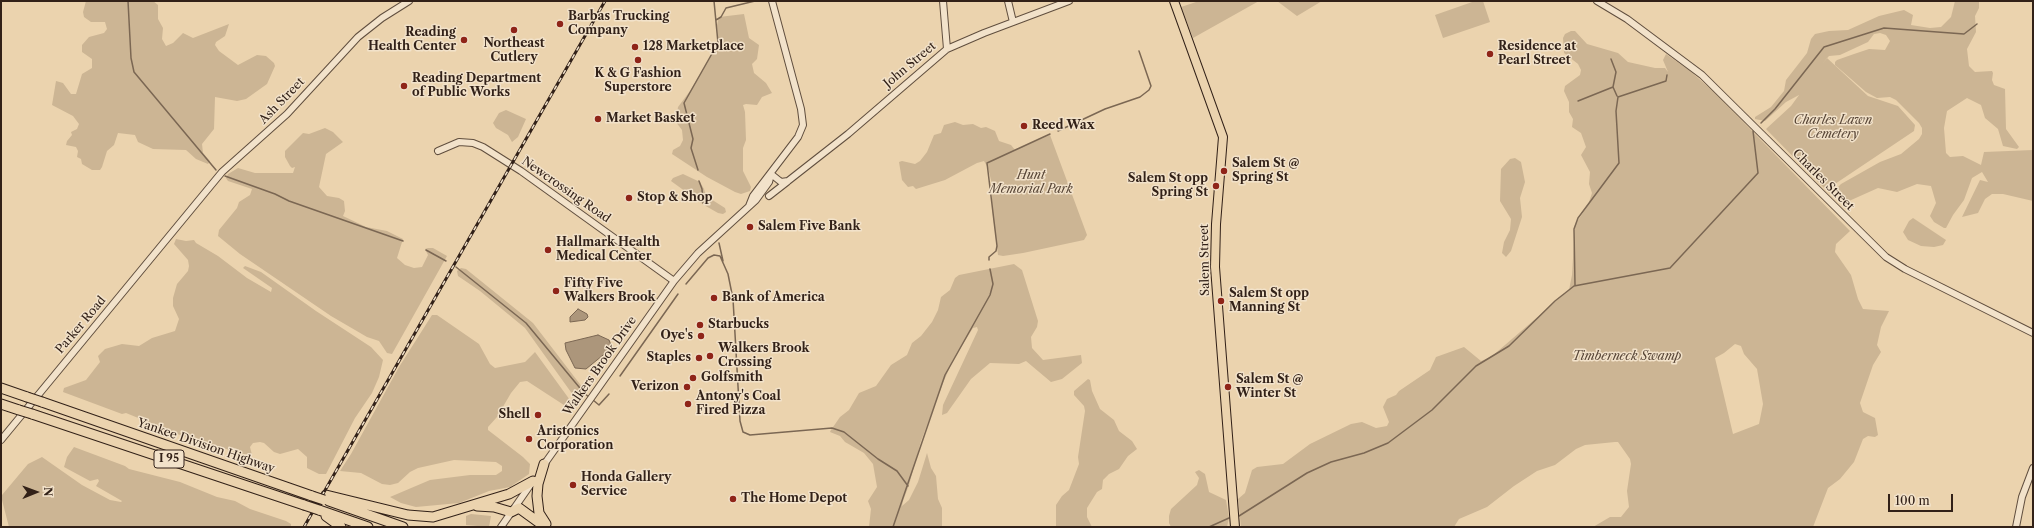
<!DOCTYPE html>
<style>
body{margin:0}
#map{position:relative;width:2034px;height:528px;overflow:hidden;background:#ebd3ae;font-family:"Libre Caslon Text",serif}
canvas{display:block}
.frame{position:absolute;inset:0;border:2px solid #322118;pointer-events:none}
.north{position:absolute;left:16px;top:472px;width:40px;height:40px;-webkit-text-stroke:3px #f2e2ca;paint-order:stroke;rotate:89deg;font-size:11px;font-weight:700;line-height:16px;text-align:center;color:#322118}
.north::after{content:'';display:block;margin:auto;width:14px;height:18px;background:#322118;clip-path:polygon(50% 0,100% 100%,50% 72%,0 100%)}
.scale{position:absolute;left:1888px;top:494px;width:65px;height:18px;box-sizing:border-box;border:2px solid #322118;border-top:0;padding-left:5px;font-size:12px;line-height:14px;white-space:nowrap;color:#322118;-webkit-text-stroke:3px #f2e2ca;paint-order:stroke}
</style>
<div id="map">
<canvas width="2034" height="528"></canvas>
<div class="frame"></div>
<div class="north">N</div>
<div class="scale">100 m</div>
</div>
<script>
const context = document.querySelector('canvas').getContext('2d');
context.lineJoin = 'round';
function fill(path, color) {
  context.fillStyle = color;
  context.fill(path, 'evenodd');
}
function poly(rows) {
  const path = new Path2D();
  for (const r of rows) {
    path.moveTo(r[0], r[1]);
    for (let i = 2; i < r.length; i += 2) path.lineTo(r[i], r[i + 1]);
  }
  return path;
}
function strokePath(path, color, width, dash) {
  context.strokeStyle = color;
  context.lineWidth = width;
  context.lineCap = dash ? 'butt' : 'round';
  context.setLineDash(dash || []);
  context.stroke(path);
}
function drawText(font, color, halo, rows, align = 'center') {
  context.font = font + ' "Libre Caslon Text",serif';
  context.lineWidth = 3;
  context.setLineDash([]);
  context.textBaseline = 'middle';
  context.strokeStyle = halo;
  context.fillStyle = color;
  for (const [text, x, y, turn = 0] of rows) {
    context.save();
    context.translate(x, y);
    context.rotate((+turn || 0) * Math.PI / 180);
    context.textAlign = isNaN(turn) ? turn : align;
    if (halo) context.strokeText(text, 0, 0);
    context.fillText(text, 0, 0);
    context.restore();
  }
}
fill(poly([
 [86,1,153,1,158,5,158,19,163,28,162,39,166,46,173,43,183,33,193,38,229,24,225,36,216,42,215,45,219,51,238,65,257,55,266,56,274,63,275,66,267,84,246,99,237,101,215,97,214,129,202,144,203,153,210,161,208,164,196,159,186,150,153,149,138,142,135,135,118,133,114,145,107,151,102,167,100,170,92,170,82,164,81,159,77,157,78,151,76,147,66,145,67,141,72,135,71,132,77,129,79,124,73,116,52,105,56,81,63,83,71,94,76,94,82,74,92,68,92,59,82,52,82,45,89,37,104,33,107,29,105,22,91,22,84,17,83,12],
 [1199,1,1259,1,1193,38,1181,7],
 [1277,1,1322,1,1297,16],
 [1475,1,1483,1,1490,22,1443,38,1435,15],
 [1955,1,1979,1,1979,8,1975,16,1976,32,1967,49,1969,66,1975,72,1992,71,1993,73,1992,80,1994,85,2005,89,2006,129,2019,147,2017,149,2003,146,1998,129,1985,118,1981,105,1967,98,1947,111,1944,128,1946,153,1950,157,1963,156,1981,165,1984,152,2033,150,2033,201,2003,194,1992,194,1985,199,1978,213,1962,217,1980,180,1988,182,1982,172,1972,178,1964,200,1953,215,1946,228,1944,228,1934,222,1930,216,1936,203,1931,186,1917,184,1897,192,1878,188,1849,201,1840,200,1835,196,1836,189,1841,184,1880,162,1901,154,1919,139,1922,134,1922,128,1919,123,1896,100,1890,97,1877,98,1866,92,1835,65,1835,62,1837,60,1854,54,1869,49,1885,50,1890,41,1886,35,1880,33,1874,34,1868,42,1840,55,1829,56,1822,64,1827,58,1868,96,1898,106,1915,125,1914,131,1826,190,1766,129,1791,106,1799,95,1786,102,1765,121,1755,119,1755,117,1771,107,1784,91,1786,80,1807,53,1811,39,1815,34,1829,31,1848,30,1879,16,1904,10,1913,15,1911,25,1930,28,1941,27,1951,17],
 [744,14,749,38,759,45,757,59,752,64,754,73,766,83,772,93,762,97,757,105,746,104,743,105,745,112,746,140,743,148,743,171,751,187,750,191,741,194,735,192,707,177,672,154,673,150,680,146,683,140,682,130,676,122,678,107,690,91,718,44,717,25,719,17],
 [1571,31,1575,31,1587,44,1618,53,1628,62,1655,68,1665,68,1668,72,1663,60,1666,54,1689,70,1714,92,1850,231,1836,244,1835,252,1851,275,1858,299,1863,309,1889,311,1881,327,1877,345,1881,352,1873,365,1860,403,1863,412,1875,418,1878,435,1875,437,1868,436,1863,439,1854,462,1840,479,1828,488,1813,527,1593,527,1610,517,1621,517,1629,507,1627,491,1631,464,1630,459,1618,442,1615,442,1585,445,1576,449,1555,465,1537,471,1514,486,1487,507,1459,519,1454,527,1241,527,1238,499,1245,493,1252,470,1257,467,1283,464,1310,444,1351,424,1362,422,1376,428,1387,426,1389,422,1383,407,1387,399,1396,395,1399,391,1430,370,1436,357,1464,347,1481,361,1491,357,1569,290,1572,275,1575,225,1588,205,1592,193,1589,184,1590,172,1581,155,1586,147,1581,133,1572,127,1573,119,1569,112,1569,102,1564,91,1565,86,1580,75,1581,70,1578,64,1564,53,1563,38,1565,34],
 [1735,344,1741,346,1744,354,1757,369,1763,404,1759,424,1733,434,1715,358,1724,353],
 [506,110,526,119,518,137,512,142,508,135,496,128,493,123,499,113],
 [955,122,963,125,973,124,981,128,986,127,995,131,999,141,1011,145,1015,150,1050,135,1087,235,1084,240,1023,253,1003,256,998,255,992,208,992,184,988,168,984,161,977,163,945,180,916,189,913,186,908,187,902,180,899,162,902,161,915,164,920,161,927,152,934,135,941,133,944,125],
 [325,128,333,132,343,142,326,154,319,187,327,196,339,198,344,201,345,211,343,216,366,227,387,231,403,239,397,258,405,265,414,268,422,267,428,255,425,249,428,248,433,248,447,256,392,354,387,353,379,341,367,337,331,316,240,254,218,236,219,230,237,208,239,202,250,195,252,189,228,181,226,178,228,174,238,168,255,173,293,173,295,167,292,168,290,166,285,157,285,151,303,133,309,134],
 [1515,158,1521,162,1525,182,1520,198,1522,217,1511,251,1506,257,1502,253,1504,242,1510,230,1511,219,1500,201,1501,169,1510,159],
 [683,174,700,182,704,189,706,196,725,208,726,212,723,214,718,213,704,205,671,181,673,178],
 [1913,218,1946,240,1943,245,1934,247,1921,246,1908,240,1903,232,1909,221],
 [176,239,186,241,194,240,196,243,218,256,247,278,271,292,272,288,243,268,245,266,261,272,316,311,371,347,383,360,379,377,372,393,355,418,326,474,319,474,307,468,307,457,298,449,280,454,274,452,264,443,260,442,253,443,250,447,252,455,243,454,180,435,126,413,122,414,63,392,64,388,86,380,100,362,98,356,105,349,122,344,139,346,152,338,175,331,179,319,173,306,173,298,177,284,188,271,189,266,188,260,174,244],
 [1014,264,1022,270,1038,321,1037,327,1031,337,1032,348,1043,360,1081,355,1082,363,1062,379,1051,382,1026,361,1019,364,990,363,971,379,947,413,942,415,943,405,978,330,977,327,973,328,953,360,943,383,921,441,909,485,903,501,902,506,909,500,918,482,927,453,931,468,936,476,938,499,942,508,942,527,869,527,871,509,868,501,877,487,873,464,864,453,845,442,840,436,830,432,831,430,840,417,849,410,859,393,876,386,891,365,907,355,912,343,921,336,932,322,938,310,941,297,950,290,955,278,959,275],
 [461,268,466,269,533,323,586,392,581,400,578,400,573,395,525,328,480,291,458,276,457,271],
 [432,315,437,315,479,344,490,364,495,368,525,362,535,352,575,407,572,409,567,407,527,381,520,382,511,393,497,417,488,427,488,430,523,457,530,464,529,474,510,487,489,491,459,503,416,507,401,503,390,497,430,480,470,475,496,475,502,471,502,466,496,462,454,460,418,468,410,472,398,483,390,485,382,484,361,473,340,471,351,454,399,367],
 [1088,379,1090,380,1092,391,1100,409,1114,420,1119,431,1132,441,1137,449,1128,456,1119,469,1109,474,1103,480,1102,489,1097,492,1087,508,1087,517,1092,527,1056,527,1056,505,1062,496,1069,490,1079,464,1078,457,1085,411,1084,406,1074,395,1074,391],
 [74,447,125,466,129,469,180,482,217,497,235,501,250,509,286,521,291,524,291,527,9,527,2,500,2,495,28,464,42,457,82,485,110,500,121,502,122,501,96,486,99,481,98,479,90,481,64,467,67,457],
 [1199,470,1205,474,1209,492,1226,500,1229,518,1227,527,1171,527,1169,523,1169,516,1171,509,1197,485,1199,478,1195,472],
 [471,514,491,516,489,527,466,525,466,516]
]), '#ccb594');
const water = poly([
 [578,309,587,314,588,317,585,320,570,322,570,317,578,309],
 [598,335,609,340,611,345,608,351,586,369,575,368,566,350,565,343,598,335]
]);
fill(water, '#ac967b');
strokePath(water, '#7b6753', 1);
strokePath(poly([
 [128,1,131,58,134,72,216,170],
 [716,20,721,17,726,8,755,1],
 [1611,59,1616,72,1613,87],
 [1578,101,1613,87,1617,96],
 [1761,123,1775,109,1824,47,1884,28,1964,34,1977,24],
 [1058,131,1105,109,1140,97,1149,90,1151,86,1139,51],
 [698,170,691,148,693,139,684,103,718,43,714,1],
 [225,176,275,194,289,201,403,241],
 [699,181,702,189,703,203],
 [719,243,723,261],
 [426,250,446,261],
 [989,260,989,257,996,251,997,246,987,163,1050,134],
 [456,267,526,323,584,393,590,398],
 [686,284,708,258,714,255,720,256,728,274,733,299,740,421,743,432,750,435,832,428,844,432,878,459,897,471,908,486],
 [1575,285,1574,229,1578,218,1619,163,1616,111,1618,97,1666,81,1667,75],
 [620,376,678,294],
 [593,400,599,405,609,394],
 [1239,516,1307,473,1331,462,1364,453,1388,443,1432,410,1476,366,1509,346,1555,301,1574,286,1670,268,1758,173,1753,131],
 [893,527,945,375,990,295,993,284,990,269],
 [1209,527,1229,518]
]), '#7b6753', 1.5);
const minor = poly([
 [943,1,947,49],
 [1008,1,1013,22],
 [1597,1,1627,19,1702,75,1886,257,1905,269,2033,333],
 [438,151,459,142,473,143,483,147,521,171,674,281],
 [771,174,781,182,788,181,848,134,947,49,984,33,1069,1],
 [769,196,787,182],
 [749,206,753,196,798,137,803,125,801,109,772,1],
 [1,440,222,172,287,114,358,37,382,18,409,1],
 [543,466,674,281,698,253,756,200,769,182,771,174],
 [501,527,531,484],
 [2016,527,2022,497,2033,468]
]);
const major = poly([
 [1174,1,1223,137,1216,224,1215,267,1235,527]
]);
const highway = poly([
 [1,388,27,397],
 [42,402,312,496],
 [1,404,19,410],
 [32,414,304,505],
 [544,464,538,484,537,496,539,513,546,524],
 [326,495,408,515,433,517,509,494,533,481],
 [329,501,403,527],
 [477,506,494,507,511,512,519,508,545,527],
 [319,510,368,527],
 [326,516,341,527]
]);
strokePath(minor, '#604e3e', 8);
strokePath(major, '#322118', 10);
strokePath(highway, '#322118', 11);
strokePath(minor, '#f2e2ca', 6);
strokePath(major, '#ebd3ae', 8);
strokePath(highway, '#ebd3ae', 9);
const rail = poly([
 [304,527,605,1]
]);
strokePath(rail, '#322118', 3);
strokePath(rail, '#f2e2ca', 1.5, [4.5]);
const highwayBridge = poly([
 [27,397,42,402],
 [19,410,32,414],
 [312,496,324,500],
 [304,505,319,510]
]);
strokePath(highwayBridge, '#322118', 11, []);
strokePath(highwayBridge, '#ebd3ae', 9);
for (const [x, y, r, color] of [
 [560,24,4,"#8f2418"],
 [514,30,4,"#8f2418"],
 [464,40,4,"#8f2418"],
 [635,47,4,"#8f2418"],
 [1490,54,4,"#8f2418"],
 [638,60,4,"#8f2418"],
 [404,86,4,"#8f2418"],
 [598,119,4,"#8f2418"],
 [1024,126,4,"#8f2418"],
 [1224,171,4,"#8f2418"],
 [1216,186,4,"#8f2418"],
 [629,198,4,"#8f2418"],
 [750,227,4,"#8f2418"],
 [548,250,4,"#8f2418"],
 [556,291,4,"#8f2418"],
 [714,298,4,"#8f2418"],
 [1221,301,4,"#8f2418"],
 [700,325,4,"#8f2418"],
 [701,336,4,"#8f2418"],
 [710,356,4,"#8f2418"],
 [699,358,4,"#8f2418"],
 [693,378,4,"#8f2418"],
 [687,387,4,"#8f2418"],
 [1228,387,4,"#8f2418"],
 [688,404,4,"#8f2418"],
 [538,415,4,"#8f2418"],
 [529,439,4,"#8f2418"],
 [573,485,4,"#8f2418"],
 [733,499,4,"#8f2418"]
]) {
  const dot = new Path2D();
  dot.arc(x, y, r, 0, 2 * Math.PI);
  context.fillStyle = color;
  context.fill(dot);
  strokePath(dot, '#f2e2ca', 1.5);
}
for (const [x, y, w] of [
 [169,459,30]
]) {
  const box = new Path2D();
  box.roundRect(x - w / 2, y - 9, w, 18, 3);
  context.fillStyle = '#f2e2ca';
  context.fill(box);
  strokePath(box, '#322118', 1);
}
drawText('bold 11px', '#322118', null, [
 ["I 95",169,459]
]);
drawText('bold 12px', '#322118', '#f2e2ca', [
 ["Barbas Trucking",568,17],
 ["Company",568,31],
 ["Reading",456,33,"right"],
 ["Health Center",456,47,"right"],
 ["Northeast",514,44,"center"],
 ["Cutlery",514,58,"center"],
 ["128 Marketplace",643,47],
 ["Residence at",1498,47],
 ["Pearl Street",1498,61],
 ["K & G Fashion",638,74,"center"],
 ["Superstore",638,88,"center"],
 ["Reading Department",412,79],
 ["of Public Works",412,93],
 ["Market Basket",606,119],
 ["Reed Wax",1032,126],
 ["Salem St @",1232,164],
 ["Spring St",1232,178],
 ["Salem St opp",1208,179,"right"],
 ["Spring St",1208,193,"right"],
 ["Stop & Shop",637,198],
 ["Salem Five Bank",758,227],
 ["Hallmark Health",556,243],
 ["Medical Center",556,257],
 ["Fifty Five",564,284],
 ["Walkers Brook",564,298],
 ["Salem St opp",1229,294],
 ["Manning St",1229,308],
 ["Bank of America",722,298],
 ["Starbucks",708,325],
 ["Oye's",693,336,"right"],
 ["Walkers Brook",718,349],
 ["Crossing",718,363],
 ["Staples",691,358,"right"],
 ["Golfsmith",701,378],
 ["Salem St @",1236,380],
 ["Winter St",1236,394],
 ["Verizon",679,387,"right"],
 ["Antony's Coal",696,397],
 ["Fired Pizza",696,411],
 ["Shell",530,415,"right"],
 ["Aristonics",537,432],
 ["Corporation",537,446],
 ["Honda Gallery",581,478],
 ["Service",581,492],
 ["The Home Depot",741,499]
], 'left');
drawText('12px', '#322118', '#f2e2ca', [
 ["John Street",910,65,-40],
 ["Ash Street",282,101,-46],
 ["Charles Street",1823,180,45],
 ["Newcrossing Road",566,190,35],
 ["Salem Street",1205,260,-91],
 ["Parker Road",81,325,-50],
 ["Walkers Brook Drive",600,366,-55],
 ["Yankee Division Highway",206,446,19]
]);
drawText('italic 12px', '#584637', '#f2e2ca', [
 ["Charles Lawn",1833,121],
 ["Cemetery",1833,135],
 ["Hunt",1031,176],
 ["Memorial Park",1031,190],
 ["Timberneck Swamp",1627,357]
]);
</script>
